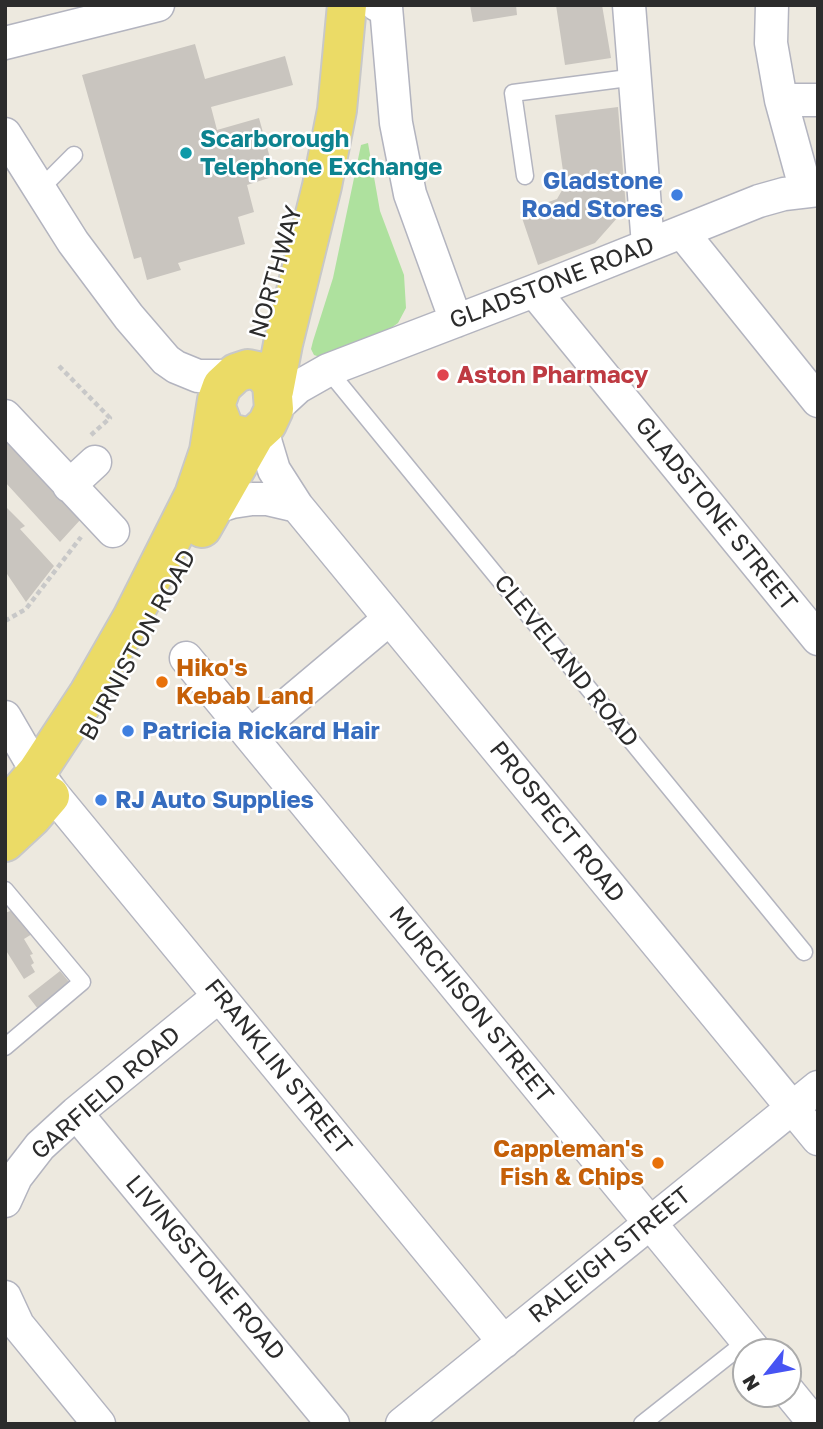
<!DOCTYPE html>
<style>
body{margin:0}
#map{position:relative;width:823px;height:1429px;overflow:hidden;background:#ede9df;font-family:"Golos Text",sans-serif}
canvas{display:block}
.frame{position:absolute;inset:0;border:7px solid #2c2c2c;pointer-events:none}
.north{position:absolute;left:732px;top:1338px;width:70px;height:70px;box-sizing:border-box;background:#fff;border:2px solid #ababab;border-radius:50%;rotate:239deg;font-size:19px;font-weight:700;line-height:28px;text-align:center;color:#2c2c2c}
.north::after{content:'';display:block;margin:auto;width:24px;height:32px;background:#4754f3;clip-path:polygon(50% 0,100% 100%,50% 72%,0 100%)}
</style>
<div id="map">
<canvas width="823" height="1429"></canvas>
<div class="frame"></div>
<div class="north">N</div>
</div>
<script>
const context = document.querySelector('canvas').getContext('2d');
context.lineJoin = 'round';
function fill(path, color) {
  context.fillStyle = color;
  context.fill(path, 'evenodd');
}
function poly(rows) {
  const path = new Path2D();
  for (const r of rows) {
    path.moveTo(r[0], r[1]);
    for (let i = 2; i < r.length; i += 2) path.lineTo(r[i], r[i + 1]);
  }
  return path;
}
function strokePath(path, color, width, dash) {
  context.strokeStyle = color;
  context.lineWidth = width;
  context.lineCap = dash ? 'butt' : 'round';
  context.setLineDash(dash || []);
  context.stroke(path);
}
function drawText(font, color, halo, rows, align = 'center') {
  context.font = font + ' "Golos Text",sans-serif';
  context.lineWidth = 5;
  context.setLineDash([]);
  context.textBaseline = 'middle';
  context.strokeStyle = halo;
  context.fillStyle = color;
  for (const [text, x, y, turn = 0] of rows) {
    context.save();
    context.translate(x, y);
    context.rotate((+turn || 0) * Math.PI / 180);
    context.textAlign = isNaN(turn) ? turn : align;
    if (halo) context.strokeText(text, 0, 0);
    context.fillText(text, 0, 0);
    context.restore();
  }
}
fill(poly([
 [368,143,380,211,404,275,406,308,398,323,387,331,320,357,314,355,311,349,313,341,333,278,361,145]
]), '#aee19e');
fill(poly([
 [470,5,516,5,517,15,473,22],
 [556,5,602,5,611,58,565,65],
 [195,44,205,79,285,56,293,85,211,107,217,130,259,118,275,176,247,185,254,212,238,217,245,244,178,263,181,270,147,280,141,257,134,259,82,75],
 [618,107,626,208,595,243,538,265,520,212,557,199,565,185,555,115],
 [5,438,81,519,60,542,5,482],
 [5,506,25,526,20,529,54,566,26,602,5,571],
 [13,910,32,934,24,939,33,954,30,955,34,963,31,965,35,972,24,979,5,949,5,913],
 [60,971,70,983,38,1009,28,996]
]), '#c9c5bf');
const lane = poly([
 [525,176,513,93,636,77],
 [39,190,74,155],
 [328,370,804,952],
 [5,890,82,982,5,1047],
 [642,1424,747,1341]
]);
const street = poly([
 [377,5,386,7,396,123,410,194,456,321],
 [629,5,648,245],
 [772,5,771,43,781,100,806,191],
 [5,43,158,5],
 [781,100,818,100],
 [5,134,73,242,129,317,166,360,176,367,198,376,231,376],
 [682,232,818,401],
 [534,291,818,639],
 [274,409,298,387,328,370,534,291,759,201,784,194,818,190],
 [5,416,113,531],
 [262,430,274,470,297,506,818,1139],
 [69,486,95,462],
 [213,508,232,502,252,499,267,499,297,506],
 [186,658,756,1352],
 [5,717,37,772,52,793,504,1342],
 [250,736,389,619],
 [76,1113,333,1424],
 [5,1201,16,1177,40,1146,76,1113,219,996],
 [5,1297,18,1325,99,1424],
 [788,1391,815,1424],
 [402,1424,818,1087]
]);
const primary = poly([
 [274,391,283,344,322,186,337,110,347,5],
 [202,528,255,435],
 [5,809,37,772,89,693,132,618,194,495,209,451,217,400,222,386,236,373,248,369,262,372,272,384,274,409,267,424,255,435,246,437,230,433,224,428,217,410],
 [5,842,32,817,50,796]
]);
strokePath(lane, '#b3b4bf', 19);
strokePath(street, '#b3b4bf', 35);
strokePath(primary, '#c8c8c8', 42);
strokePath(poly([
 [59,366,110,418,91,435],
 [5,621,26,609,81,537]
]), '#c8c8c8', 4.5, [5, 3.5]);
strokePath(lane, '#fff', 16);
strokePath(street, '#fff', 32);
strokePath(primary, '#ebdb66', 38);
for (const [x, y, r, color] of [
 [186,153,7,"#0f9aa8"],
 [677,195,7,"#3f7fe0"],
 [443,375,7,"#e0444e"],
 [162,682,7,"#e8710a"],
 [128,731,7,"#3f7fe0"],
 [101,800,7,"#3f7fe0"],
 [658,1163,7,"#e8710a"]
]) {
  const dot = new Path2D();
  dot.arc(x, y, r, 0, 2 * Math.PI);
  context.fillStyle = color;
  context.fill(dot);
  strokePath(dot, '#fff', 2.5);
}
drawText('bold 24px', '#0d838f', '#fff', [
 ["Scarborough",200,139],
 ["Telephone Exchange",200,167]
], 'left');
drawText('bold 24px', '#366cbe', '#fff', [
 ["Gladstone",663,181,"right"],
 ["Road Stores",663,209,"right"],
 ["Patricia Rickard Hair",142,731],
 ["RJ Auto Supplies",115,800]
], 'left');
drawText('24px', '#2c2c2c', '#fff', [
 ["NORTHWAY",276,272,-74],
 ["GLADSTONE ROAD",552,283,-21],
 ["GLADSTONE STREET",716,514,51],
 ["BURNISTON ROAD",138,645,-61],
 ["CLEVELAND ROAD",566,661,51],
 ["PROSPECT ROAD",557,822,51],
 ["MURCHISON STREET",471,1005,51],
 ["FRANKLIN STREET",278,1067,51],
 ["GARFIELD ROAD",106,1093,-41],
 ["RALEIGH STREET",610,1255,-39],
 ["LIVINGSTONE ROAD",205,1268,50]
]);
drawText('bold 24px', '#be3a42', '#fff', [
 ["Aston Pharmacy",457,375]
], 'left');
drawText('bold 24px', '#c56008', '#fff', [
 ["Hiko's",176,668],
 ["Kebab Land",176,696],
 ["Cappleman's",644,1149,"right"],
 ["Fish & Chips",644,1177,"right"]
], 'left');
</script>
